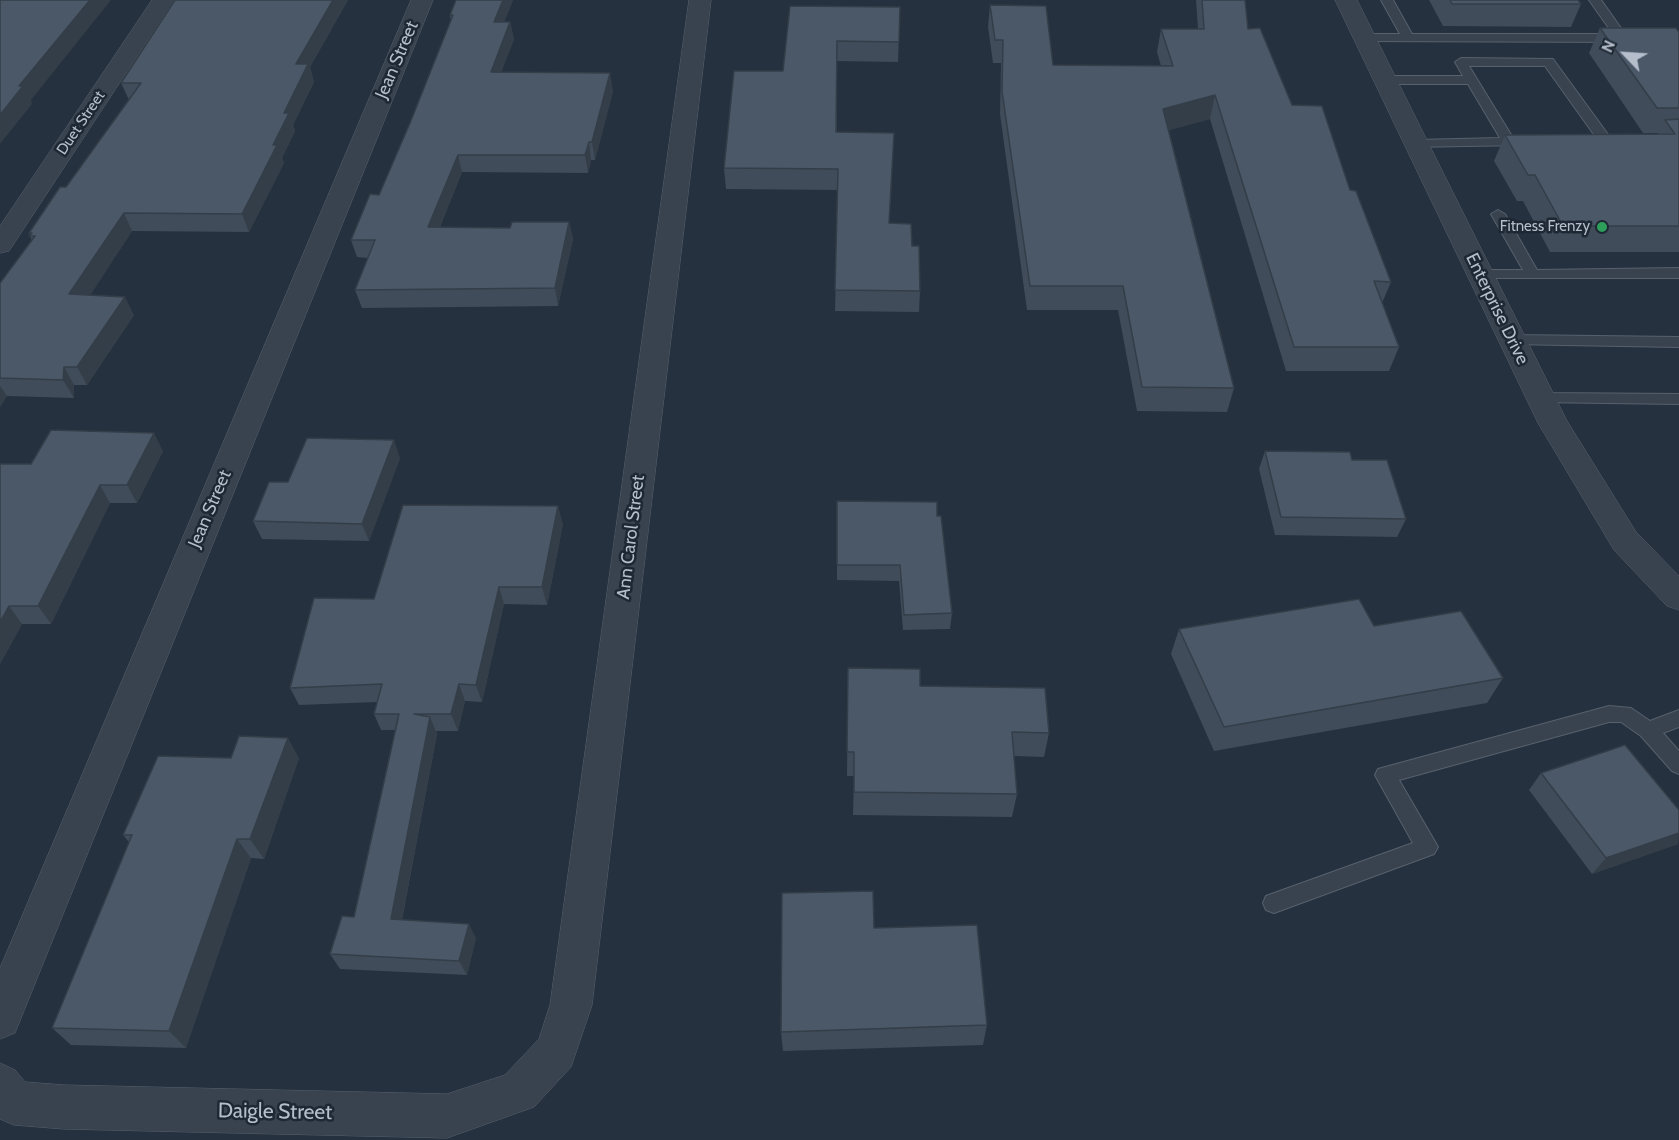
<!DOCTYPE html>
<style>
body{margin:0}
#map{position:relative;width:1679px;height:1140px;overflow:hidden;background:#25313f;font-family:Cabin,sans-serif}
canvas{display:block}
.north{position:absolute;left:1595px;top:24px;width:60px;height:60px;-webkit-text-stroke:4px #1e2834;paint-order:stroke;rotate:295deg;font-size:16px;font-weight:700;line-height:24px;text-align:center;color:#b5beca}
.north::after{content:'';display:block;margin:auto;width:21px;height:27px;background:#b5beca;clip-path:polygon(50% 0,100% 100%,50% 72%,0 100%)}
</style>
<div id="map">
<canvas width="1679" height="1140"></canvas>
<div class="north">N</div>
</div>
<script>
const context = document.querySelector('canvas').getContext('2d');
context.lineJoin = 'round';
function poly(rows) {
  const path = new Path2D();
  for (const r of rows) {
    path.moveTo(r[0], r[1]);
    for (let i = 2; i < r.length; i += 2) path.lineTo(r[i], r[i + 1]);
  }
  return path;
}
function strokePath(path, color, width, dash) {
  context.strokeStyle = color;
  context.lineWidth = width;
  context.lineCap = dash ? 'butt' : 'round';
  context.setLineDash(dash || []);
  context.stroke(path);
}
function fill(path, color) {
  context.fillStyle = color;
  context.fill(path, 'evenodd');
}
function drawText(font, color, halo, rows, align = 'center') {
  context.font = font + ' Cabin,sans-serif';
  context.lineWidth = 5;
  context.setLineDash([]);
  context.textBaseline = 'middle';
  context.strokeStyle = halo;
  context.fillStyle = color;
  for (const [text, x, y, turn = 0] of rows) {
    context.save();
    context.translate(x, y);
    context.rotate((+turn || 0) * Math.PI / 180);
    context.textAlign = isNaN(turn) ? turn : align;
    if (halo) context.strokeText(text, 0, 0);
    context.fillText(text, 0, 0);
    context.restore();
  }
}
const service = poly([
 [1381,0,1393,0,1412,34,1613,34,1589,0,1601,0,1628,38,1622,42,1360,41,1360,35,1364,34,1400,34,1381,0],
 [1461,58,1553,59,1612,140,1610,143,1600,143,1545,66,1469,66,1513,138,1524,139,1526,142,1524,145,1411,147,1409,144,1416,140,1500,138,1468,84,1385,84,1379,80,1385,76,1463,76,1455,62,1461,58],
 [1498,210,1505,214,1537,270,1679,268,1679,278,1476,278,1474,275,1481,270,1523,270,1491,214,1498,210],
 [1513,335,1679,337,1679,347,1508,344,1505,340,1508,336,1513,335],
 [1541,393,1679,394,1679,404,1535,402,1533,398,1535,394,1541,393],
 [1609,706,1631,708,1650,721,1679,710,1679,727,1663,733,1679,751,1679,774,1672,771,1641,736,1621,722,1609,722,1399,780,1434,840,1438,847,1434,854,1274,913,1266,910,1263,903,1266,896,1413,843,1375,775,1378,769,1609,706]
]);
const minor = poly([
 [152,0,174,0,9,251,0,253,0,226,152,0],
 [411,0,433,0,21,1018,15,1033,0,1039,0,968,411,0],
 [689,0,711,0,592,1005,571,1067,534,1107,447,1138,64,1129,14,1125,0,1119,0,1063,15,1070,25,1082,64,1085,447,1094,505,1075,539,1039,550,1005,689,0]
]);
const tertiary = poly([
 [1335,0,1357,0,1567,421,1636,532,1679,576,1679,610,1667,606,1614,550,1538,423,1335,0]
]);
strokePath(service, '#57616d', 2);
strokePath(minor, '#57616d', 1);
strokePath(tertiary, '#57616d', 1);
fill(service, '#39434f');
fill(minor, '#39434f');
fill(tertiary, '#39434f');
fill(poly([
 [175,0,348,0,310,67,314,82,293,125,295,131,282,158,284,163,249,232,132,231,90,295,134,315,87,385,74,385,74,398,7,396,0,407,0,283,32,241,29,233,66,187,129,100,121,83],
 [456,0,513,0,504,22,510,22,514,39,501,72,613,91,595,160,591,160,588,173,462,172,440,227,510,228,569,222,573,239,558,306,362,308,355,290,368,258,357,257,351,240,379,195,410,123,451,21,450,15],
 [1196,0,1245,0,1248,29,1292,105,1350,190,1391,282,1382,303,1399,347,1389,371,1286,371,1210,119,1169,130,1234,388,1227,412,1137,411,1118,310,1027,310,1000,114,1001,63,993,63,988,27,990,5,1053,65,1161,66,1157,52,1161,29,1198,29],
 [1429,0,1578,0,1581,4,1571,27,1443,26],
 [900,7,898,62,837,61,837,132,889,223,912,246,920,291,919,312,835,311,838,190,726,189,724,168,783,71],
 [1600,28,1679,32,1679,252,1550,252,1523,201,1517,201,1494,161,1505,135,1658,134,1658,133,1643,133,1589,53],
 [163,451,137,503,110,503,51,624,22,624,0,664,31,464],
 [1265,451,1406,519,1397,537,1275,535,1259,469],
 [400,458,369,541,262,539,253,521,288,482],
 [837,501,937,516,952,613,950,629,903,630,899,581,837,580],
 [563,524,547,605,504,604,482,702,465,701,458,731,436,731,437,734,402,920,476,938,467,975,340,969,330,954,354,917,395,730,381,730,374,714,377,702,299,705,290,688,374,599],
 [1374,626,1503,678,1487,703,1214,751,1171,654,1179,629],
 [848,668,920,686,1049,733,1044,757,1014,756,1017,794,1012,817,853,815,854,776,847,776],
 [231,758,299,758,264,859,251,858,186,1048,71,1045,52,1028,129,842,123,835],
 [1541,773,1678,844,1592,874,1529,790],
 [987,1025,983,1045,783,1051,781,1032]
]), '#404c59');
fill(poly([
 [90,0,111,0,31,100,32,104,0,144,0,115,19,86],
 [333,0,348,0,310,67,314,82,293,125,295,131,282,158,284,163,249,232,242,214,273,145,284,113,296,64],
 [503,0,513,0,497,39,494,22],
 [510,22,514,39,495,89,491,72],
 [610,73,613,91,595,160,592,142],
 [1215,95,1210,119,1159,133,1163,109],
 [589,142,591,160,588,173,585,155],
 [458,155,462,172,433,244,428,227],
 [124,213,132,231,79,312,69,294],
 [569,222,573,239,558,306,555,288],
 [125,297,134,315,87,385,77,367],
 [64,367,74,385,74,398,63,380],
 [0,386,7,396,0,407],
 [154,433,163,451,137,503,127,485],
 [394,440,400,458,369,541,362,524],
 [100,485,110,503,51,624,38,606],
 [558,506,563,524,547,605,542,587],
 [499,587,504,604,482,702,476,685],
 [9,606,22,624,0,664,0,622],
 [459,684,465,701,458,731,451,714],
 [430,717,437,734,399,934,391,919],
 [288,738,299,758,264,859,250,839],
 [1679,833,1678,844,1592,874,1606,858],
 [237,839,251,858,186,1048,169,1031],
 [469,924,476,938,467,975,459,961]
]), '#343e49');
const building = poly([
 [0,0,90,0,19,86,23,86,0,115,0,0],
 [175,0,333,0,296,64,308,64,284,113,289,113,273,145,277,145,242,214,124,213,69,294,125,297,77,367,64,367,63,380,0,378,0,283,35,236,29,236,32,233,29,233,60,187,66,187,141,83,121,83,175,0],
 [456,0,503,0,494,22,510,22,491,72,610,73,592,142,589,142,585,155,458,155,428,227,510,228,512,222,569,222,555,288,355,290,375,240,351,240,370,194,379,195,410,123,453,15,450,15,456,0],
 [1202,0,1245,0,1248,29,1260,28,1292,105,1322,106,1350,190,1356,191,1391,282,1374,281,1399,347,1294,347,1215,95,1163,109,1234,388,1142,387,1123,286,1030,286,1002,91,1003,40,995,40,990,5,1046,6,1053,65,1173,66,1161,29,1204,29,1202,0],
 [1450,0,1578,0,1581,4,1452,4,1450,0],
 [790,6,900,7,899,42,837,41,836,132,894,133,889,223,911,224,912,246,919,246,920,291,835,290,838,169,724,168,734,71,783,71,790,6],
 [1600,28,1676,28,1679,32,1679,108,1657,108,1600,28],
 [1679,119,1679,226,1563,226,1535,175,1528,175,1505,135,1675,134,1665,120,1679,119],
 [51,430,154,433,127,485,100,485,38,606,9,606,0,622,0,464,31,464,51,430],
 [307,438,394,440,362,524,253,521,269,482,288,482,307,438],
 [1265,451,1350,452,1352,460,1387,460,1406,519,1281,517,1265,451],
 [837,501,937,502,937,516,941,516,952,613,904,615,900,565,837,565,837,501],
 [403,505,558,506,542,587,499,587,476,685,459,684,451,714,414,714,430,717,391,919,469,924,459,961,330,954,342,916,354,917,399,714,374,714,382,684,290,688,314,598,374,599,403,505],
 [1359,599,1374,626,1461,611,1503,678,1224,727,1179,629,1359,599],
 [848,668,920,669,920,686,1045,688,1049,733,1012,732,1017,794,854,792,854,752,847,752,848,668],
 [239,736,288,738,250,839,237,839,169,1031,52,1028,132,835,123,835,158,756,231,758,239,736],
 [1625,745,1679,810,1679,833,1606,858,1541,773,1625,745],
 [873,891,874,928,977,925,987,1025,781,1032,782,893,873,891]
]);
fill(building, '#4b5868');
strokePath(building, '#343e49', 1.5);
for (const [x, y, r, color] of [
 [1602,227,6,"#2e9e5b"]
]) {
  const dot = new Path2D();
  dot.arc(x, y, r, 0, 2 * Math.PI);
  context.fillStyle = color;
  context.fill(dot);
  strokePath(dot, '#1e2834', 2);
}
drawText('15px', '#b5beca', '#1e2834', [
 ["Duet Street",81,123,-56]
]);
drawText('15px', '#b5beca', '#1e2834', [
 ["Fitness Frenzy",1590,227]
], 'right');
drawText('18px', '#b5beca', '#1e2834', [
 ["Jean Street",397,60,-67],
 ["Enterprise Drive",1497,309,64],
 ["Jean Street",210,509,-67],
 ["Ann Carol Street",631,537,-83]
]);
drawText('21px', '#b5beca', '#1e2834', [
 ["Daigle Street",275,1112,1]
]);
</script>
